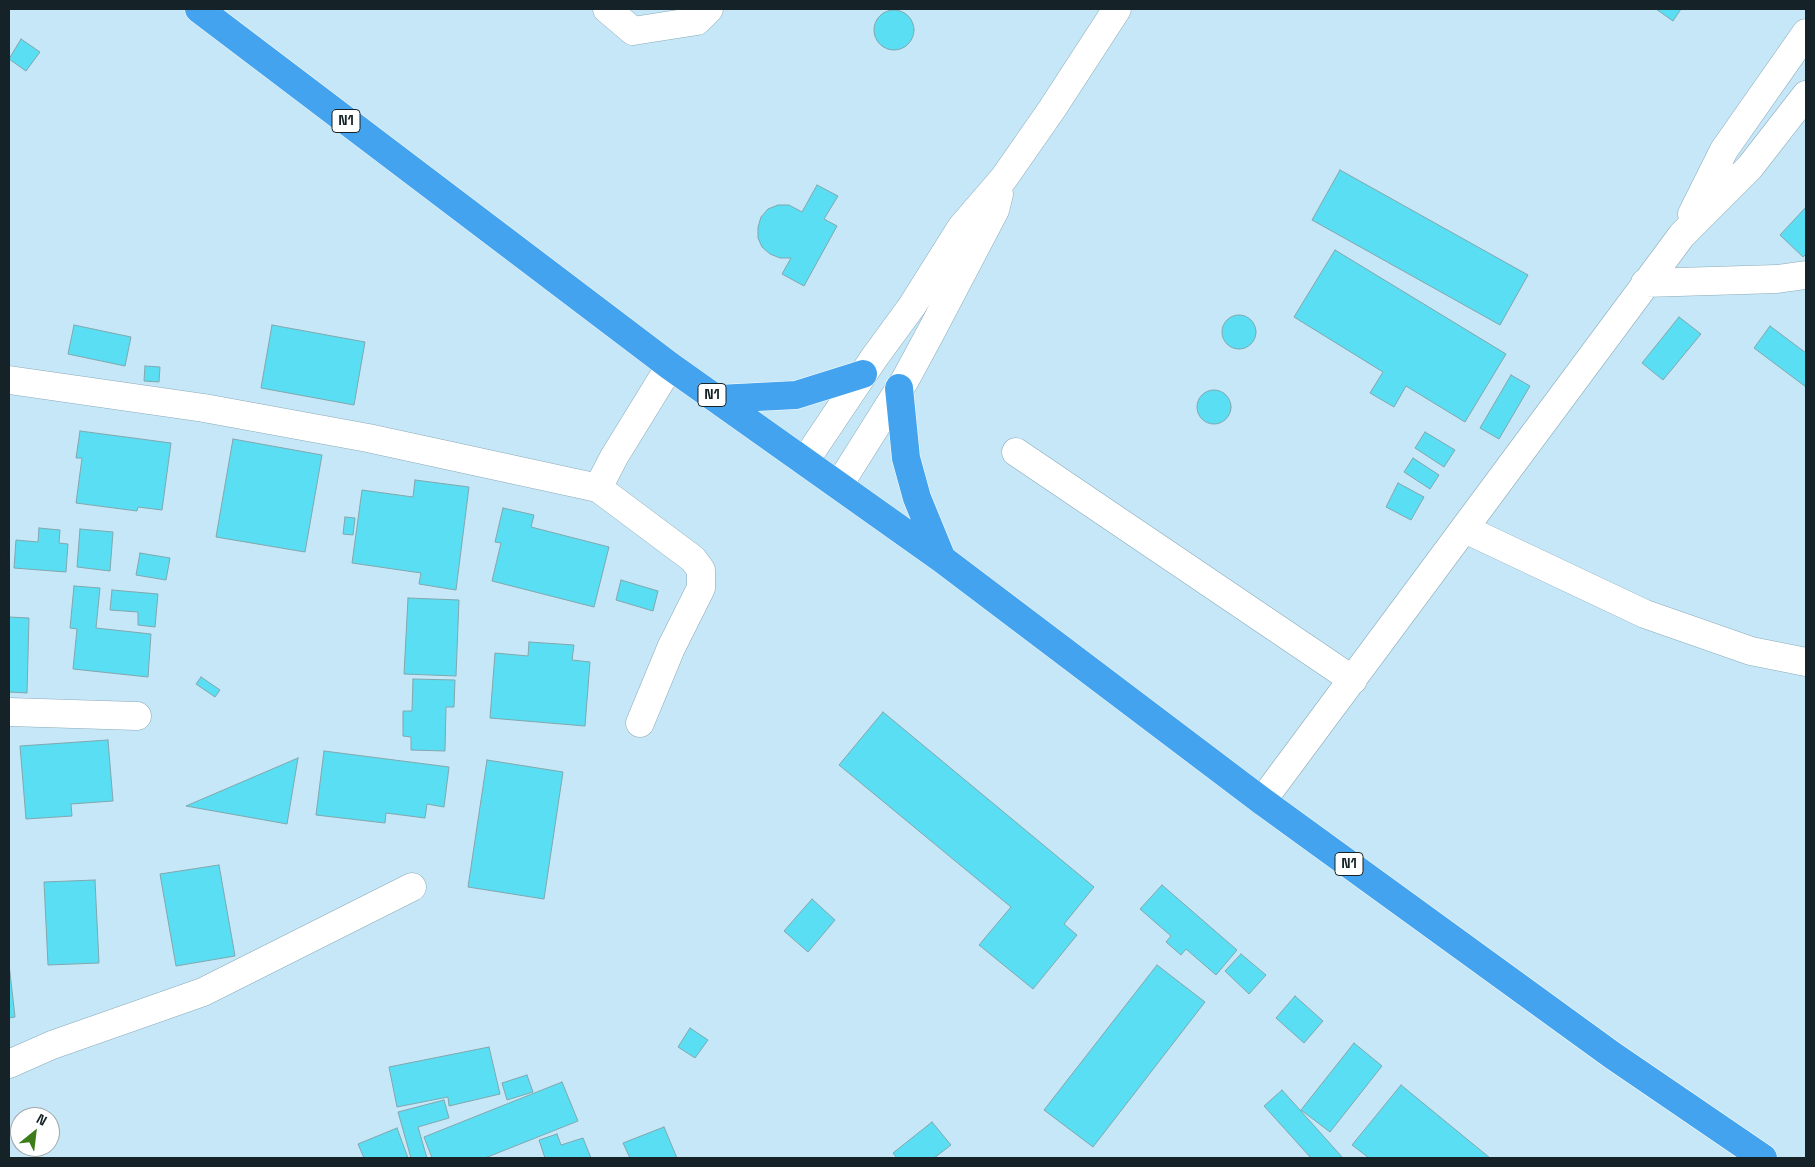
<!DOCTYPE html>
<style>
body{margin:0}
#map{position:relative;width:1815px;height:1167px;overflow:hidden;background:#c5e7f7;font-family:"Space Grotesk",sans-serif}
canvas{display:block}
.frame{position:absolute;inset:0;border:10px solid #152227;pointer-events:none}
.north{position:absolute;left:10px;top:1107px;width:50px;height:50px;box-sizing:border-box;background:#fff;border:1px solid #a1a7a9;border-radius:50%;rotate:29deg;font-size:14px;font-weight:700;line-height:20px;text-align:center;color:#152227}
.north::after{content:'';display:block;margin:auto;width:18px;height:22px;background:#3d7c19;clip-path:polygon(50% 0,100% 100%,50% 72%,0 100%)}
</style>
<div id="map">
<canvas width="1815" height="1167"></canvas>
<div class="frame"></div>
<div class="north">N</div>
</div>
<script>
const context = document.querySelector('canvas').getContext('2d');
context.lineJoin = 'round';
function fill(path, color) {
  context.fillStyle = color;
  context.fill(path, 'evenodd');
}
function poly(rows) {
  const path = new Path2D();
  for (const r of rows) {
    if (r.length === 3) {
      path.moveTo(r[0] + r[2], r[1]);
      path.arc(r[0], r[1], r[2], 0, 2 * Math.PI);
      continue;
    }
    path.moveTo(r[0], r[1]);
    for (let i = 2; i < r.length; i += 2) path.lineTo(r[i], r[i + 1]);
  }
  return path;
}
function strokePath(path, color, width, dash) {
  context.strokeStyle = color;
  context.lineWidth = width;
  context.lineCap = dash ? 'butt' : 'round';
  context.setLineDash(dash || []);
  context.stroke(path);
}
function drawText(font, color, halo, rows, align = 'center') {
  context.font = font + ' "Space Grotesk",sans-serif';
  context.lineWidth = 4.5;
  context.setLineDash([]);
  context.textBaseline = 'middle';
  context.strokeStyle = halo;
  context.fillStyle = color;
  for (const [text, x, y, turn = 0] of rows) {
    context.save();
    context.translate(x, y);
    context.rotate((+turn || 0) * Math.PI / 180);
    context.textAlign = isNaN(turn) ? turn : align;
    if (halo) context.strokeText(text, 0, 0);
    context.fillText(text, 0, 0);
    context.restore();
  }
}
const building = poly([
 [1656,9,1681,9,1673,21,1656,9],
 [894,30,20],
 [21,39,40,52,26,71,9,59,21,39],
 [1340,170,1528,275,1500,325,1312,220,1340,170],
 [817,185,838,196,824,219,837,226,804,286,782,274,791,258,780,258,770,254,762,247,758,238,758,227,761,217,768,209,778,205,789,205,802,212,817,185],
 [1806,207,1806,254,1803,257,1780,235,1806,207],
 [1335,250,1506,354,1465,422,1406,386,1394,407,1370,393,1383,372,1294,317,1335,250],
 [1239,332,17],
 [1679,317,1701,334,1663,380,1642,363,1679,317],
 [74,325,131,337,125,366,68,354,74,325],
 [272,325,365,342,354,405,261,388,272,325],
 [1770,326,1806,353,1806,387,1754,348,1770,326],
 [145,366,160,367,159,382,144,381,145,366],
 [1511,375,1530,386,1499,439,1480,428,1511,375],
 [1214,407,17],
 [80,431,171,443,162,510,138,507,137,511,76,503,82,458,76,458,80,431],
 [1425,432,1455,450,1444,467,1415,448,1425,432],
 [233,439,322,455,305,552,216,537,233,439],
 [1413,458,1439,475,1430,489,1404,472,1413,458],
 [415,480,469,487,456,590,419,584,421,573,352,563,362,490,413,497,415,480],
 [1398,483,1424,497,1411,520,1386,507,1398,483],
 [503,508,534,515,531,527,609,547,594,607,492,581,501,543,495,542,503,508],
 [345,517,355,518,353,535,343,534,345,517],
 [39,528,60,530,59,543,68,544,66,572,14,568,16,540,38,542,39,528],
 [80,529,113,532,110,571,77,567,80,529],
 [140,553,170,558,166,580,136,575,140,553],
 [621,580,658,591,653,611,616,600,621,580],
 [74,586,100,588,96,628,151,634,148,677,73,669,77,629,70,628,74,586],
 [112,590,158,594,155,627,138,625,138,612,110,610,112,590],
 [408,598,459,600,456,676,404,674,408,598],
 [9,617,29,618,27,693,9,692,9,617],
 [529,642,574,645,572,660,590,662,585,726,490,718,495,653,528,656,529,642],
 [201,677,220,690,215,697,196,684,201,677],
 [413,679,455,680,454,707,446,707,445,751,411,750,411,737,403,736,403,711,412,711,413,679],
 [883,712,1094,887,1064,924,1077,935,1033,989,979,945,1011,907,839,765,883,712],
 [108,740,113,801,71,804,72,816,26,819,20,746,108,740],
 [324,751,449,767,444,807,427,804,425,818,386,813,385,823,316,815,324,751],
 [298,758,287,824,186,806,298,758],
 [487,760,563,772,544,899,468,887,487,760],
 [219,865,235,956,176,966,160,874,219,865],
 [95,880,99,963,48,965,44,882,95,880],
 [1162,885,1237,950,1216,975,1186,949,1181,955,1166,942,1171,936,1140,909,1162,885],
 [812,899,835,920,808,952,784,931,812,899],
 [1241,954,1266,975,1249,994,1225,971,1241,954],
 [9,964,15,1017,9,1018,9,964],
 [1157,965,1205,1002,1093,1147,1044,1110,1157,965],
 [1295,996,1323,1021,1304,1043,1276,1018,1295,996],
 [690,1028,708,1040,695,1058,678,1047,690,1028],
 [1354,1043,1382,1066,1330,1132,1301,1110,1354,1043],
 [489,1047,500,1094,449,1106,448,1097,397,1107,389,1067,489,1047],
 [527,1075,533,1092,507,1100,502,1083,527,1075],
 [562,1082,578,1121,485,1158,432,1158,424,1137,562,1082],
 [1401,1085,1490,1158,1369,1158,1352,1145,1401,1085],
 [1282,1090,1343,1158,1311,1158,1264,1106,1282,1090],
 [444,1100,449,1118,418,1127,427,1158,411,1158,398,1112,444,1100],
 [932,1122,951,1145,934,1158,897,1158,893,1153,932,1122],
 [664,1127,677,1158,630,1158,623,1143,664,1127],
 [397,1128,408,1158,364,1158,358,1144,397,1128],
 [557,1134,561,1145,583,1138,591,1158,545,1158,539,1140,557,1134]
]);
fill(building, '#59def3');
strokePath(building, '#81a7ad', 1);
const minor = poly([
 [607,9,633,31,697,21,709,9],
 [1692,214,1724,150,1806,33],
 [1645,283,1777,279,1806,275],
 [9,380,204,408,368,438,598,488,614,457,670,366],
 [1016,452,1353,680],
 [805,461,874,358,912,306,961,228,1004,178,1052,109,1117,9],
 [839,485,905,380,932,330,995,210,999,194],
 [598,488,693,559,701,570,701,588,671,648,640,723],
 [1465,529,1645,614,1751,651,1806,662],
 [9,712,137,716],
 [1262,801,1682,235,1750,167,1806,95],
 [9,1064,52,1045,203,992,412,887]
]);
const highway = poly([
 [199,9,670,366,942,559,1262,801,1612,1055,1763,1158],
 [899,388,906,458,917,498,942,559],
 [718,399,796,395,863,374]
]);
strokePath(minor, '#8aaab9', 29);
strokePath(highway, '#fff', 29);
strokePath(minor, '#fff', 28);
strokePath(highway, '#44a3ee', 28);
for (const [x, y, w] of [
 [346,121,28],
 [712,395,28],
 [1349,864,28]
]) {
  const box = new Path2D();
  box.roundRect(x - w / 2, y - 11.5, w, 23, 4);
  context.fillStyle = '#fff';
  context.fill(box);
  strokePath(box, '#152227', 1);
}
drawText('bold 14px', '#152227', null, [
 ["N1",346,121],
 ["N1",712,395],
 ["N1",1349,864]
]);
</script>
